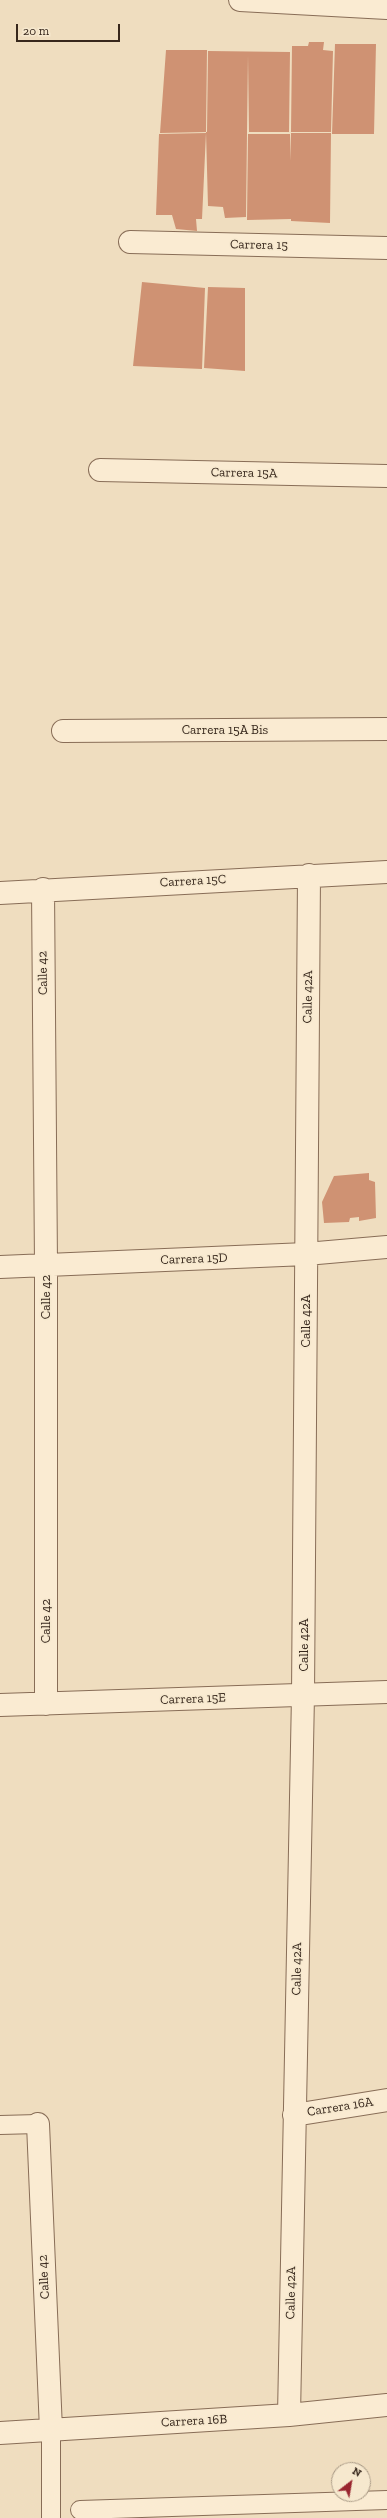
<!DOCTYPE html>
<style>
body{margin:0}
#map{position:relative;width:387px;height:2518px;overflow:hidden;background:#efddbf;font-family:"Zilla Slab",serif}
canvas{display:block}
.north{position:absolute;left:331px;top:2462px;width:40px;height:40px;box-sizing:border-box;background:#f6e8ce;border:1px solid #aa9b87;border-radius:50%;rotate:31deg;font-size:11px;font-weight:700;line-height:16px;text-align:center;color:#37271c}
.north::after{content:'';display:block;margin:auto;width:14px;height:18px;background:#99252f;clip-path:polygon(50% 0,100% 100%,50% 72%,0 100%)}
.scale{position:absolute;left:16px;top:24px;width:104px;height:18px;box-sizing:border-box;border:2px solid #37271c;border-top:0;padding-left:5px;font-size:12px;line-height:14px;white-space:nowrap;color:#37271c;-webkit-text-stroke:3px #f6e8ce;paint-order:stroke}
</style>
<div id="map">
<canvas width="387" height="2518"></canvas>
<div class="north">N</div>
<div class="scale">20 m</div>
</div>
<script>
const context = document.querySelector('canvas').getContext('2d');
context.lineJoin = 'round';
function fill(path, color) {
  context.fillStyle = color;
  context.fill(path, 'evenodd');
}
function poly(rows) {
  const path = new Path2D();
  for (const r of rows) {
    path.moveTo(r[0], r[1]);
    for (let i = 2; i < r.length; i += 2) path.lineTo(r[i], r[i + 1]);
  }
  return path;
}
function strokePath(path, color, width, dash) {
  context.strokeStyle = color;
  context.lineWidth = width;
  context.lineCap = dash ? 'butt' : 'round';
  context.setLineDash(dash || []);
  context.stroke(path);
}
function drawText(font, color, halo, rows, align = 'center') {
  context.font = font + ' "Zilla Slab",serif';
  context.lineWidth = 3;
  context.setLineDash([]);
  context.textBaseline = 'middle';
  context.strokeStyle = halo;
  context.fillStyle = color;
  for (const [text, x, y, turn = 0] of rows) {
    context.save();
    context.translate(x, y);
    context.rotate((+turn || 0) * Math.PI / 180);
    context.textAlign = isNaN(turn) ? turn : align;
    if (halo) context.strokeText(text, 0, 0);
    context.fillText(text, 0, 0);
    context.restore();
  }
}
fill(poly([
 [309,42,324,42,323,50,333,51,331,132,291,132,292,46,308,46],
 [335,44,376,44,374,134,332,134],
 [166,50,207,50,206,132,160,133],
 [208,51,290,52,289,132,249,132,248,55,247,133,207,132],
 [206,132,247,133,246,217,225,218,223,207,208,206],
 [206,133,202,219,196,219,197,231,176,229,172,215,156,215,159,134],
 [291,133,331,133,330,223,291,221,291,219,247,220,248,134,290,134,291,161],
 [142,282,205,288,202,369,133,366],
 [208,287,245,288,245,371,204,368],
 [369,1173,369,1180,375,1182,376,1218,359,1221,359,1217,350,1218,349,1222,324,1223,322,1202,334,1176]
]), '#cf9273');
const service = poly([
 [0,2125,38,2124],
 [80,2510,387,2500],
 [51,2518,51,2430]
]);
const minor = poly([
 [240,0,387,8],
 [130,242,387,248],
 [100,470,387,476],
 [63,731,387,729],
 [43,889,46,1265,46,1704],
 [0,893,387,872],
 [0,1267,306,1254,387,1247],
 [0,1705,387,1692],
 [294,2115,387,2100],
 [38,2124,51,2430],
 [289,2415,303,1695,309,875],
 [0,2433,289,2415,387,2405]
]);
strokePath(service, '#886d57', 20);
strokePath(minor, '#886d57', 24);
strokePath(service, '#faebd2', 18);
strokePath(minor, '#faebd2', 22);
drawText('13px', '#37271c', '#f6e8ce', [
 ["Carrera 15",259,245,1],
 ["Carrera 15A",244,473,1],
 ["Carrera 15A Bis",225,730],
 ["Carrera 15C",193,881,-3],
 ["Calle 42",43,973,-91],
 ["Calle 42A",308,997,-89],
 ["Carrera 15D",194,1259,-2],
 ["Calle 42",46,1297,-90],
 ["Calle 42A",306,1321,-90],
 ["Calle 42",46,1621,-90],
 ["Calle 42A",304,1645,-90],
 ["Carrera 15E",193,1699,-2],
 ["Calle 42A",297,1969,-89],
 ["Carrera 16A",340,2107,-9],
 ["Calle 42",44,2277,-93],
 ["Calle 42A",291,2293,-89],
 ["Carrera 16B",194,2421,-3]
]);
</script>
